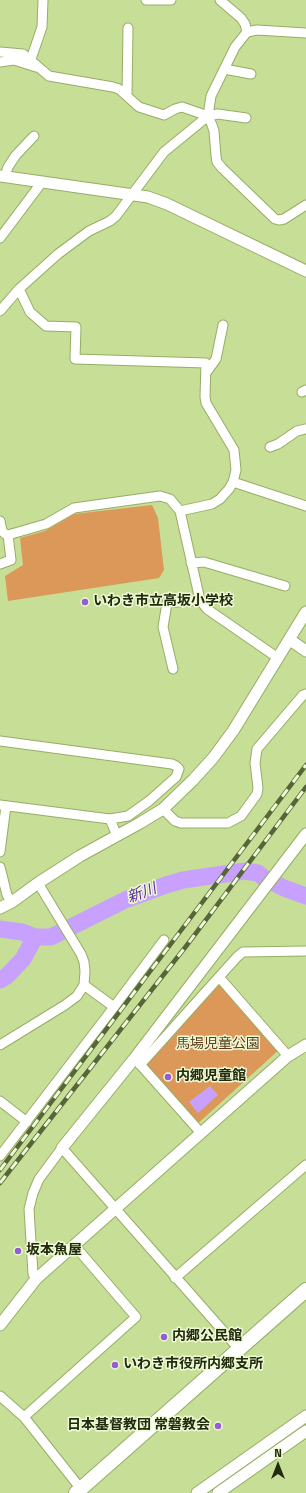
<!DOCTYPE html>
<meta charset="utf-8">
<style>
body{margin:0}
#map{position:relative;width:306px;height:1493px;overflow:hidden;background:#c6de95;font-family:"Titillium Web",sans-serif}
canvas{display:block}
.north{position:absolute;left:258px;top:1445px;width:40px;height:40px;-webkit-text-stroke:3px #edfad5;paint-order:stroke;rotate:0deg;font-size:11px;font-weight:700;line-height:16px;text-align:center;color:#222a0d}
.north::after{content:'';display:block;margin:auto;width:14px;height:18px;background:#222a0d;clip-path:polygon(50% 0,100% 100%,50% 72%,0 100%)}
</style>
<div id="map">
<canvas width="306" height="1493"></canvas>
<div class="north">N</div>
</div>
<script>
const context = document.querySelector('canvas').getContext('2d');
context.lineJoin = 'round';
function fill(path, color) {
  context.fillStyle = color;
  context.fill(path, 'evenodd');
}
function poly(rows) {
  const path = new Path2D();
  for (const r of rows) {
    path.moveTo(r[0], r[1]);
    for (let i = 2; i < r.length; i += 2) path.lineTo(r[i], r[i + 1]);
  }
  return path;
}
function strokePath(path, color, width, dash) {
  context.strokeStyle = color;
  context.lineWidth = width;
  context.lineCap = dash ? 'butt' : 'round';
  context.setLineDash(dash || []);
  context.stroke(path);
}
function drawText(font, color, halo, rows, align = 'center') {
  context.font = font + ' "Titillium Web","Noto Sans JP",sans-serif';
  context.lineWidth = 3;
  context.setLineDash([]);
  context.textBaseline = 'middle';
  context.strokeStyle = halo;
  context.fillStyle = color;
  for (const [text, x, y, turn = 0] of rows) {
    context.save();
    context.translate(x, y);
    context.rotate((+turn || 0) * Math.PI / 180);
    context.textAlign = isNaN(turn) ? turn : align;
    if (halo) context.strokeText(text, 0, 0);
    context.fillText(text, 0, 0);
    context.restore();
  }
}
fill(poly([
 [152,505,158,518,164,570,159,578,8,601,5,576,23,565,20,538,45,531,74,514],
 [219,977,281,1048,195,1126,140,1065]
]), '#dc9858');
fill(poly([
 [210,1086,218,1095,198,1113,189,1102]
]), '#c8a0fe');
strokePath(poly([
 [0,929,22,932,35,937,51,937,125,900,166,885,183,880,245,871,258,873,264,878,284,888,306,896],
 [0,980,7,976,23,959,35,937]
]), '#c8a0fe', 17);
const minor = poly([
 [146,0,171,0],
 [220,0,241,18,245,24,247,32],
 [306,33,257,30,247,32,235,47,211,96,208,116,212,125,214,131,216,156,217,162,222,168,275,219,279,220,284,219,306,205],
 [0,52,23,54,49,76,113,87,119,89,139,107,164,115,175,109,182,107,208,116],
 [31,59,42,27,43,0],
 [0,62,14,60,36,67],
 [224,69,251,74],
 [127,96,128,28],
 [5,176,8,167,16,155,34,136],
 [0,238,42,182],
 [19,289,30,312,46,326,76,327,75,359,206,363,205,397,206,403,234,450,236,470,233,482,229,489,220,499,212,504,180,511],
 [0,311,19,289,58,254,89,231,110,221,116,216,164,152,208,116,218,114,246,118],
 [206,373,216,359,223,325],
 [302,392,306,390],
 [270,447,278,444,297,431,306,429],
 [233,482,306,506],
 [0,521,2,531,5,534,8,535,46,524,74,508,160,496,170,499,180,511,200,600,207,609,278,658],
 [191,563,204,562,285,586],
 [0,564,11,560,8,535],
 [173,669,163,627,167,603,200,600],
 [0,741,172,764,176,766,179,769,176,777,149,801,128,816,110,819,0,805],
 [163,809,175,821,181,823,228,823,241,816,257,794,258,788,255,763,257,749,303,695,306,694],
 [110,819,117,836],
 [0,852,6,806],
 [0,867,7,895,12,902],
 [219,977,237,957,243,952,306,951],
 [114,1007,164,940],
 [0,1045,65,1005,77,996,84,985,85,971,84,962,81,954,38,883],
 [137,1061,201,1133],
 [140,1065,219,977,288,1056],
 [0,1101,27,1122],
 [0,1156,114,1007,84,985],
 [175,1278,306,1165],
 [36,1279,33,1274,29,1209,33,1193,39,1179,62,1148,239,1349],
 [0,1396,24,1417,81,1489],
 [24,1417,136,1317,74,1245]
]);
const tertiary = poly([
 [0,176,148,197,167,204,306,271],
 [290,640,306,651],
 [0,908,12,902,38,883,80,856,140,823,163,809,193,780,213,758,233,731,306,612],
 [62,1148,134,1059,306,834],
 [0,1325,36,1279,288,1056,306,1045],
 [197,1493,306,1416],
 [218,1493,306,1431]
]);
const primary = poly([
 [76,1493,306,1290]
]);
strokePath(minor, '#97ad66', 11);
strokePath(tertiary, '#97ad66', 13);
strokePath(primary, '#97ad66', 16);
strokePath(minor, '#fff', 9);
strokePath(tertiary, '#fff', 11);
strokePath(primary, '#fff', 14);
const rail = poly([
 [0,1170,306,765],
 [0,1183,187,945,306,787]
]);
strokePath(rail, '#576539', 4.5);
strokePath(rail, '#edfad5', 3, [9]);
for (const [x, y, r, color] of [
 [85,602,4,"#955cd4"],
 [168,1077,4,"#955cd4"],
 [18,1251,4,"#955cd4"],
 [164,1337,4,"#955cd4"],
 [115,1365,4,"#955cd4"],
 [218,1426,4,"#955cd4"]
]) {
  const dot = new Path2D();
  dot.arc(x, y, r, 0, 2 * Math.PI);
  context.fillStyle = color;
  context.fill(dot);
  strokePath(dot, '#edfad5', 1.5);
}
drawText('bold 14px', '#222a0d', '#edfad5', [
 ["いわき市立高坂小学校",93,602],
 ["内郷児童館",176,1077],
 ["坂本魚屋",26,1251],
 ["内郷公民館",172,1337],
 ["いわき市役所内郷支所",123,1365],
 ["日本基督教団 常磐教会",210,1426,"right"]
], 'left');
drawText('14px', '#5c3b1a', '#edfad5', [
 ["馬場児童公園",218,1045]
]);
drawText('italic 15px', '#612b95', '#edfad5', [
 ["新川",142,894,-21]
]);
</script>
